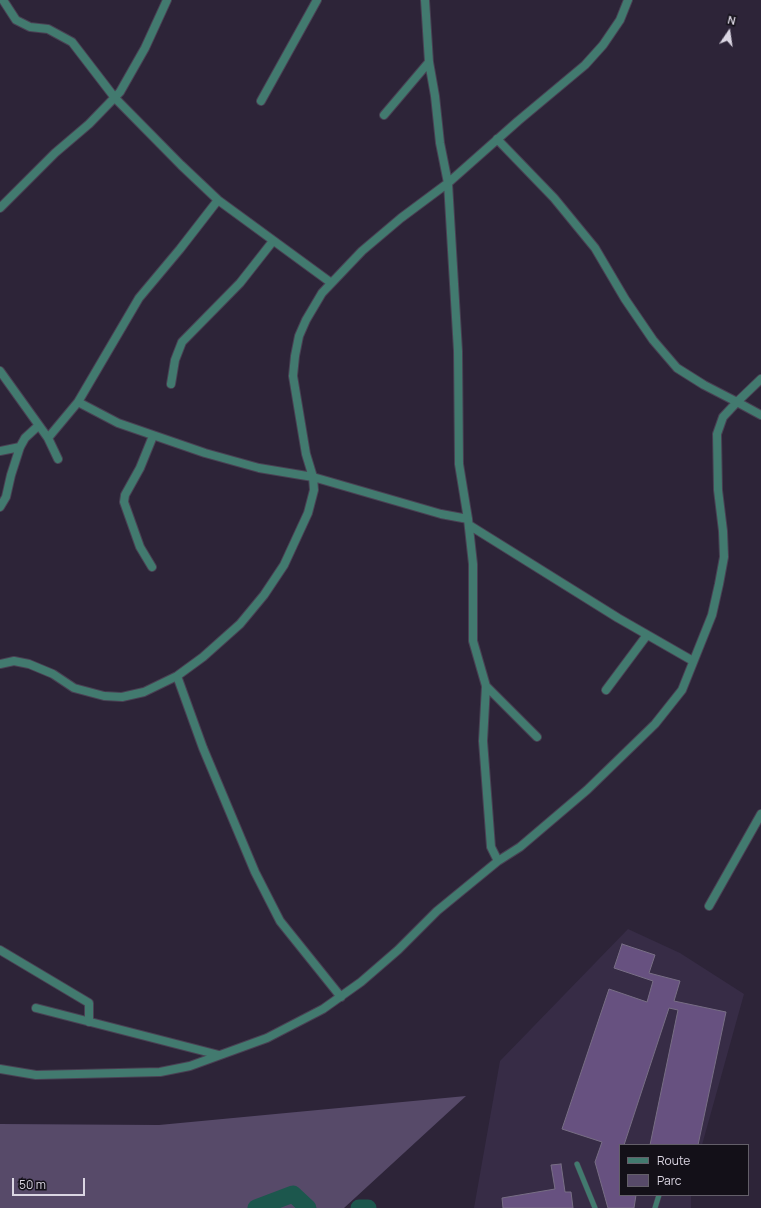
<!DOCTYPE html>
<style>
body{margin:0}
#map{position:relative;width:761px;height:1208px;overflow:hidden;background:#2d2438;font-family:Manrope,sans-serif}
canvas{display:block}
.legend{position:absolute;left:619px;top:1144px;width:130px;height:52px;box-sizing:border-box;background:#131018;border:1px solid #635f69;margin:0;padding:5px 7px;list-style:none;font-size:12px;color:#dbd6e3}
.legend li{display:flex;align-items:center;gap:8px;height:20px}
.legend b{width:20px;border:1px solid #635f69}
.north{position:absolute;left:709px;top:12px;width:40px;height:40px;-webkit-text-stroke:3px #131018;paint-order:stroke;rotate:13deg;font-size:11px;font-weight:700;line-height:16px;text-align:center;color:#dbd6e3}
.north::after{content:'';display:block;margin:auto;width:14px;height:18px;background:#dbd6e3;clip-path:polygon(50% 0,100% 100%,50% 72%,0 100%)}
.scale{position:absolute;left:12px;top:1178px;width:73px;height:18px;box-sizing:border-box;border:2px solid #dbd6e3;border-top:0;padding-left:5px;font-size:12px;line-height:14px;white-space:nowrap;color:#dbd6e3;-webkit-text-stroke:3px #131018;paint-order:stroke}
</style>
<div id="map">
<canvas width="761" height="1208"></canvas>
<ul class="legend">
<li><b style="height:5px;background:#427a6f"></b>Route</li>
<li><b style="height:11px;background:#574a69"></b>Parc</li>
</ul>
<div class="north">N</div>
<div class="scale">50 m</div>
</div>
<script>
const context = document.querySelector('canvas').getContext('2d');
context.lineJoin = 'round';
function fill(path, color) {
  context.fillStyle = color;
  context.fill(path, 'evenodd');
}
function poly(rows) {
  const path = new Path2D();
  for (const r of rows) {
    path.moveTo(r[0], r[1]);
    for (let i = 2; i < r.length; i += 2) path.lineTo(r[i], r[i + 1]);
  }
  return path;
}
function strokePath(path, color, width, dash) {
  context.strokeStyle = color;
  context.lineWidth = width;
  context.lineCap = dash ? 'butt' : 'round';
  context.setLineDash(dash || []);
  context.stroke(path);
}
fill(poly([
 [628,929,680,953,744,994,702,1145,620,1145,620,1195,691,1195,691,1208,474,1208,500,1061]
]), '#372c46');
fill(poly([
 [466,1096,344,1208,0,1208,0,1124,159,1125]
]), '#574a69');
strokePath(poly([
 [256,1208,293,1194,308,1208],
 [359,1208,368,1208]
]), '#1c574d', 17);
const building = poly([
 [622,944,655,955,649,973,680,981,674,1001,726,1012,698,1145,650,1145,678,1010,669,1008,624,1145,620,1145,620,1195,636,1195,634,1208,608,1208,595,1162,602,1142,562,1129,609,989,647,1002,653,981,614,968,622,944],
 [561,1164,565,1192,571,1192,573,1208,503,1208,502,1198,555,1189,551,1165,561,1164]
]);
fill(building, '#675180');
strokePath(building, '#786e85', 1);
const service = poly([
 [577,1164,595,1208],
 [655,1208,659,1195]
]);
const minor = poly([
 [3,0,16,20,30,27,48,29,72,42,115,98,181,165,218,200,330,282],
 [425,0,429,62,435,96,440,143,448,183,458,351,459,464,468,519,473,564,473,641,486,686,483,741,491,847,498,861],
 [261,101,317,0],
 [384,115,429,62],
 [0,208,55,153,89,124,120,92,145,48,167,0],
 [0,371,48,438,58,459],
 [761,379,737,402,761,415],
 [171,384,175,360,182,342,240,283,273,241],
 [78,402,118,423,205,453,259,468,313,477,441,514,468,519],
 [48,438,78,402,139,298,180,249,218,200],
 [0,451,20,447],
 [0,507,6,497,11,475,20,447,25,438,38,426],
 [469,525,618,618,693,661],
 [152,567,140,547,124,502,125,495,140,468,153,436],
 [0,664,14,661,29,664,53,674,74,688,104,696,122,697,144,692,177,676,203,657,240,624,264,595,284,565,308,513,314,490,313,477,306,454,293,376,295,356,299,336,306,320,322,293,362,251,401,218,448,183,518,121,585,65,603,45,620,20,628,0],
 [177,676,203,748,255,872,280,921,341,997],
 [486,686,537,737],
 [606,690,647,635],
 [709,906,761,814],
 [0,950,89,1003,89,1022],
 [36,1008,219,1055],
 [0,1069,36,1075,160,1072,190,1066,267,1038,323,1009,361,982,398,950,437,911,498,861,520,847,587,790,655,724,682,690,712,615,719,584,724,557,723,531,718,490,717,434,723,417,737,402,704,385,677,368,653,340,625,299,595,248,554,198,497,139]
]);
strokePath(service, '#494053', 6);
strokePath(minor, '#494053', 10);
strokePath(service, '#427a6f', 5);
strokePath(minor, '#427a6f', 8);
</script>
